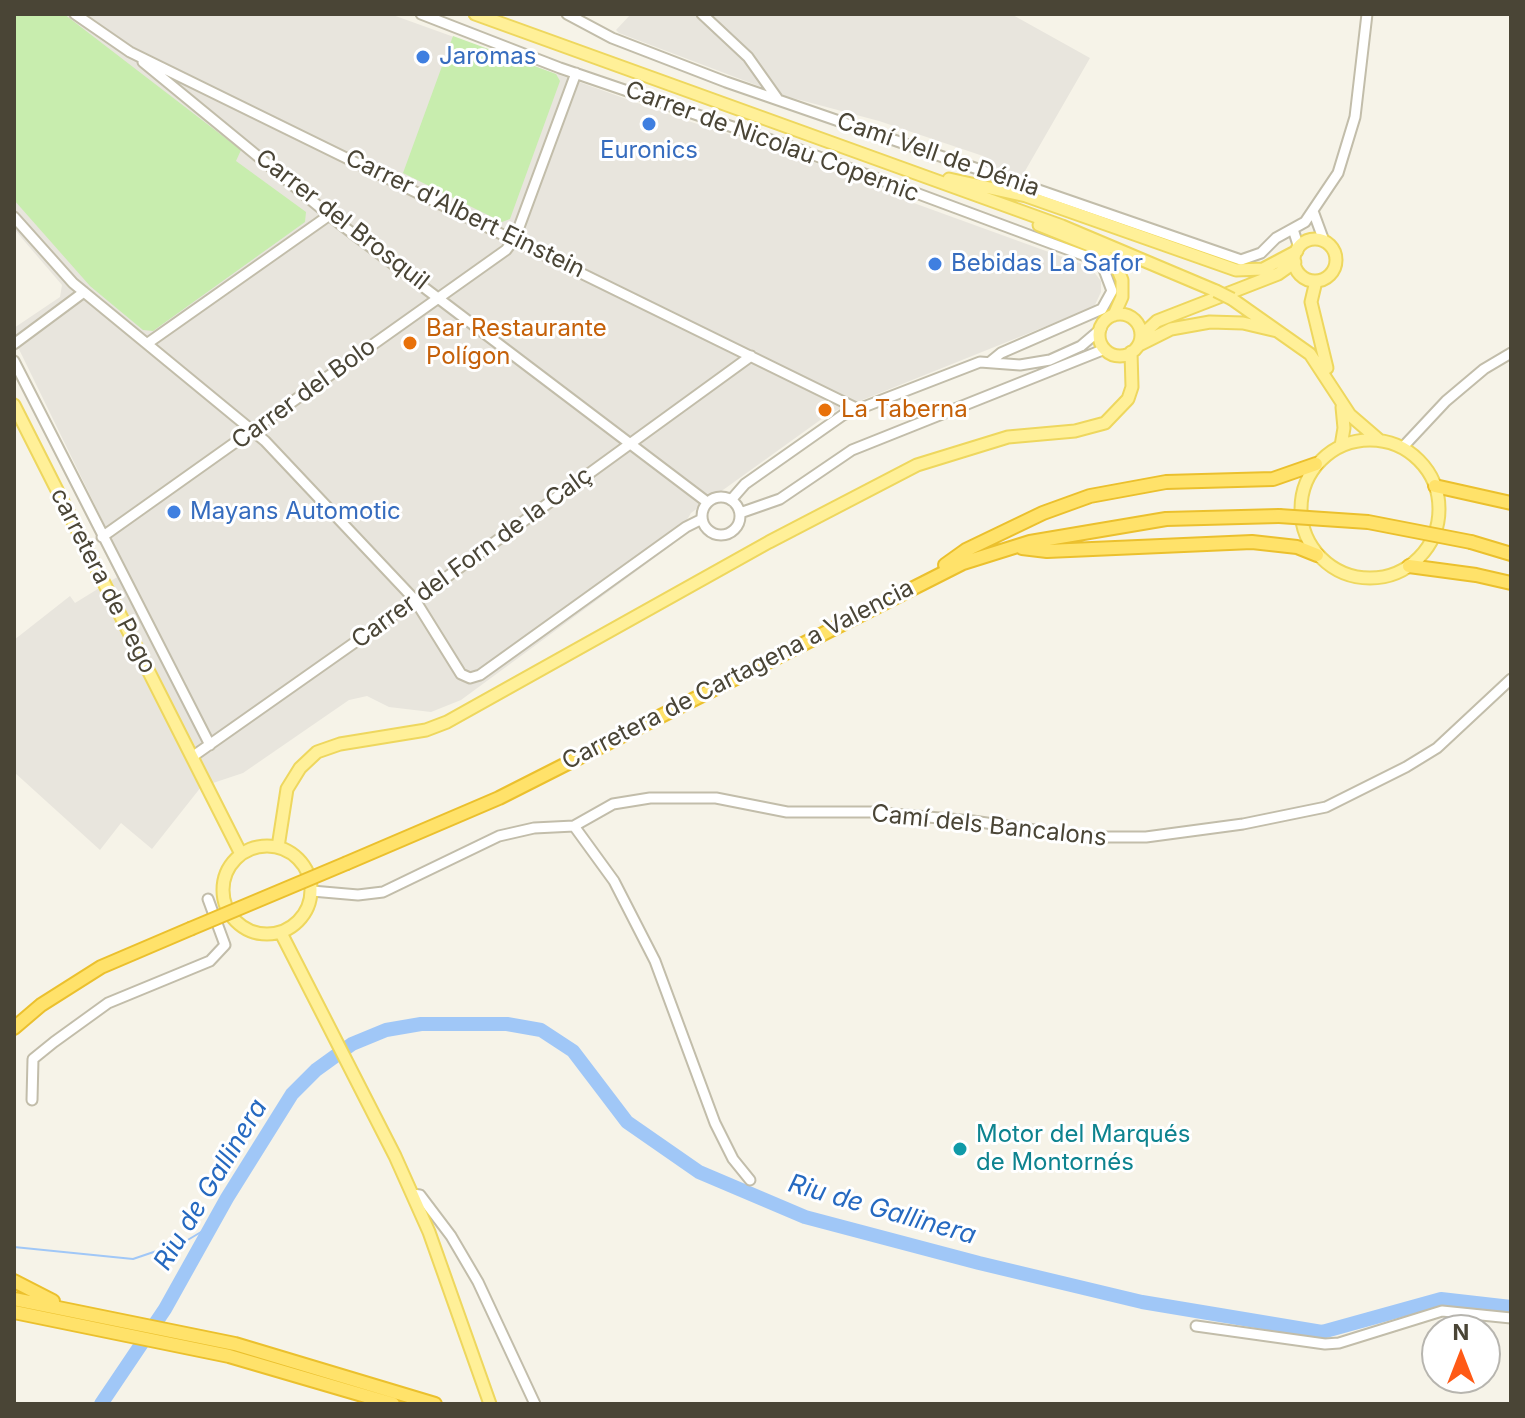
<!DOCTYPE html>
<meta charset="utf-8">
<style>
body{margin:0}
#map{position:relative;width:1525px;height:1418px;overflow:hidden;background:#f6f3e8;font-family:Inter,sans-serif}
canvas{display:block}
.frame{position:absolute;inset:0;border:16px solid #4a4536;pointer-events:none}
.north{position:absolute;left:1421px;top:1314px;width:80px;height:80px;box-sizing:border-box;background:#fff;border:2px solid #b7b5af;border-radius:50%;rotate:0deg;font-size:22px;font-weight:700;line-height:32px;text-align:center;color:#4a4536}
.north::after{content:'';display:block;margin:auto;width:28px;height:36px;background:#ff5a16;clip-path:polygon(50% 0,100% 100%,50% 72%,0 100%)}
</style>
<div id="map">
<canvas width="1525" height="1418"></canvas>
<div class="frame"></div>
<div class="north">N</div>
</div>
<script>
const context = document.querySelector('canvas').getContext('2d');
context.lineJoin = 'round';
function fill(path, color) {
  context.fillStyle = color;
  context.fill(path, 'evenodd');
}
function poly(rows) {
  const path = new Path2D();
  for (const r of rows) {
    if (r.length === 3) {
      path.moveTo(r[0] + r[2], r[1]);
      path.arc(r[0], r[1], r[2], 0, 2 * Math.PI);
      continue;
    }
    path.moveTo(r[0], r[1]);
    for (let i = 2; i < r.length; i += 2) path.lineTo(r[i], r[i + 1]);
  }
  return path;
}
function strokePath(path, color, width, dash) {
  context.strokeStyle = color;
  context.lineWidth = width;
  context.lineCap = dash ? 'butt' : 'round';
  context.setLineDash(dash || []);
  context.stroke(path);
}
function drawText(font, color, halo, rows, align = 'center') {
  context.font = font + ' Inter,sans-serif';
  context.lineWidth = 6;
  context.setLineDash([]);
  context.textBaseline = 'middle';
  context.strokeStyle = halo;
  context.fillStyle = color;
  for (const [text, x, y, turn = 0] of rows) {
    context.save();
    context.translate(x, y);
    context.rotate((+turn || 0) * Math.PI / 180);
    context.textAlign = isNaN(turn) ? turn : align;
    if (halo) context.strokeText(text, 0, 0);
    context.fillText(text, 0, 0);
    context.restore();
  }
}
fill(poly([
 [14,14,390,14,682,119,811,161,900,198,1090,267,1101,281,1101,292,1094,307,830,413,691,513,672,545,461,700,431,712,389,707,367,696,349,700,243,773,201,787,152,849,121,823,100,850,14,772,14,640,70,596,75,603,127,571,14,339,14,328,60,297,62,285,14,229],
 [631,14,1011,14,1090,58,1021,178,979,164,983,156,879,121,785,96,619,33,616,30]
]), '#e8e5dd');
fill(poly([
 [14,14,64,14,241,150,236,161,306,212,305,222,153,331,143,330,90,286,14,200],
 [453,36,556,74,560,81,510,219,502,222,403,173]
]), '#c8edae');
fill(poly([
 [14,361,207,738,201,743,14,374]
]), '#e7e5e0');
strokePath(poly([
 [14,1247,133,1259,186,1241,211,1226]
]), '#a0c7f7', 2);
strokePath(poly([
 [101,1404,165,1309,227,1198,292,1094,316,1070,352,1044,386,1030,421,1024,507,1024,541,1030,573,1051,627,1122,699,1172,805,1217,979,1263,1142,1302,1322,1332,1441,1299,1511,1307]
]), '#a0c7f7', 14);
const minor = poly([
 [75,14,130,52,858,409],
 [421,14,560,68,803,151,1088,257,1103,267,1112,291,1102,309,1001,353,990,362],
 [567,14,612,38,726,82,1241,260,1261,253,1276,238,1305,222,1338,173,1355,117,1367,14],
 [702,14,748,57,777,98],
 [143,62,339,223,707,502],
 [1313,211,1324,241],
 [14,217,73,283,265,441,415,600,461,674,470,678,480,675,686,527,702,519],
 [1293,229,1299,248],
 [148,343,331,214],
 [14,344,84,292],
 [14,361,210,745],
 [1402,448,1446,401,1484,369,1511,353],
 [721,516,19],
 [731,500,745,484,843,415,980,362,1020,365,1050,360,1081,346,1101,329],
 [740,513,780,499,852,450,1105,349],
 [102,537,506,250,515,238,576,73],
 [192,757,415,600,751,356],
 [574,826,614,881,655,961,715,1123,733,1159,750,1180],
 [312,891,358,895,383,892,499,836,534,828,574,826,613,804,650,798,716,798,787,812,872,812,973,821,1083,837,1146,837,1243,824,1326,807,1406,767,1437,748,1511,679],
 [32,1100,33,1059,54,1042,108,1003,210,961,225,945,208,899],
 [412,1194,420,1195,451,1236,478,1282,535,1404],
 [1196,1326,1325,1344,1339,1343,1442,1311,1511,1318]
]);
const major = poly([
 [475,14,1062,226,1216,291],
 [949,179,1026,196,1236,270,1263,269,1297,251],
 [1039,225,1094,247,1115,263,1122,280,1122,297,1114,315],
 [1315,260,21],
 [1316,281,1311,302,1327,368],
 [1232,299,1310,354,1350,415,1379,440],
 [1120,335,21],
 [1141,336,1157,321,1278,274,1295,262],
 [1139,345,1171,329,1210,322,1243,323,1277,331],
 [14,405,241,854],
 [1370,509,69],
 [1341,446,1344,428,1342,407],
 [267,890,44],
 [278,847,287,789,300,768,317,752,340,744,426,730,447,722,769,542,917,465,1008,437,1075,431,1105,423,1128,399,1132,387,1131,352],
 [281,933,395,1156,429,1232,490,1404]
]);
const highway = poly([
 [1435,486,1511,503],
 [1471,542,1511,554],
 [1022,548,1047,551,1252,542,1297,547,1317,555],
 [945,565,966,550,1043,513,1090,496,1166,482,1273,479,1316,464],
 [1409,566,1476,575,1511,583],
 [347,863,499,798,963,563,1030,542,1166,519,1279,516],
 [14,1028,41,1005,101,967,190,929],
 [14,1281,53,1301],
 [14,1299,235,1344,435,1404],
 [14,1312,229,1356,393,1404]
]);
strokePath(minor, '#c2bdaa', 13);
strokePath(major, '#eed75e', 15);
strokePath(highway, '#ebc02d', 16);
strokePath(minor, '#fff', 9);
strokePath(major, '#fff098', 11);
strokePath(highway, '#ffe26a', 12);
const majorBridge = poly([
 [1216,291,1232,299]
]);
const highwayBridge = poly([
 [1279,516,1368,522,1471,542],
 [190,929,347,863]
]);
strokePath(majorBridge, '#eed75e', 15, []);
strokePath(highwayBridge, '#ebc02d', 16, []);
strokePath(majorBridge, '#fff098', 11);
strokePath(highwayBridge, '#ffe26a', 12);
for (const [x, y, r, color] of [
 [423,57,8,"#3f7fe0"],
 [649,124,8,"#3f7fe0"],
 [935,264,8,"#3f7fe0"],
 [410,343,8,"#e8710a"],
 [825,410,8,"#e8710a"],
 [174,512,8,"#3f7fe0"],
 [960,1149,8,"#0f9aa8"]
]) {
  const dot = new Path2D();
  dot.arc(x, y, r, 0, 2 * Math.PI);
  context.fillStyle = color;
  context.fill(dot);
  strokePath(dot, '#fff', 3);
}
drawText('24px', '#366cbe', '#fff', [
 ["Jaromas",439,57],
 ["Euronics",649,151,"center"],
 ["Bebidas La Safor",951,264],
 ["Mayans Automotic",190,512]
], 'left');
drawText('24px', '#4a4536', '#fff', [
 ["Carrer de Nicolau Copernic",772,142,20],
 ["Camí Vell de Dénia",938,155,19],
 ["Carrer d'Albert Einstein",465,214,26],
 ["Carrer del Brosquil",342,220,38],
 ["Carrer del Bolo",304,394,-36],
 ["Carrer del Forn de la Calç",472,558,-36],
 ["carretera de Pego",103,581,63],
 ["Carretera de Cartagena a Valencia",738,675,-27],
 ["Camí dels Bancalons",989,826,6]
]);
drawText('24px', '#c56008', '#fff', [
 ["Bar Restaurante",426,329],
 ["Polígon",426,357],
 ["La Taberna",841,410]
], 'left');
drawText('24px', '#0d838f', '#fff', [
 ["Motor del Marqués",976,1135],
 ["de Montornés",976,1163]
], 'left');
drawText('italic 26px', '#2569c0', '#fff', [
 ["Riu de Gallinera",211,1185,-59],
 ["Riu de Gallinera",882,1210,16]
]);
</script>
